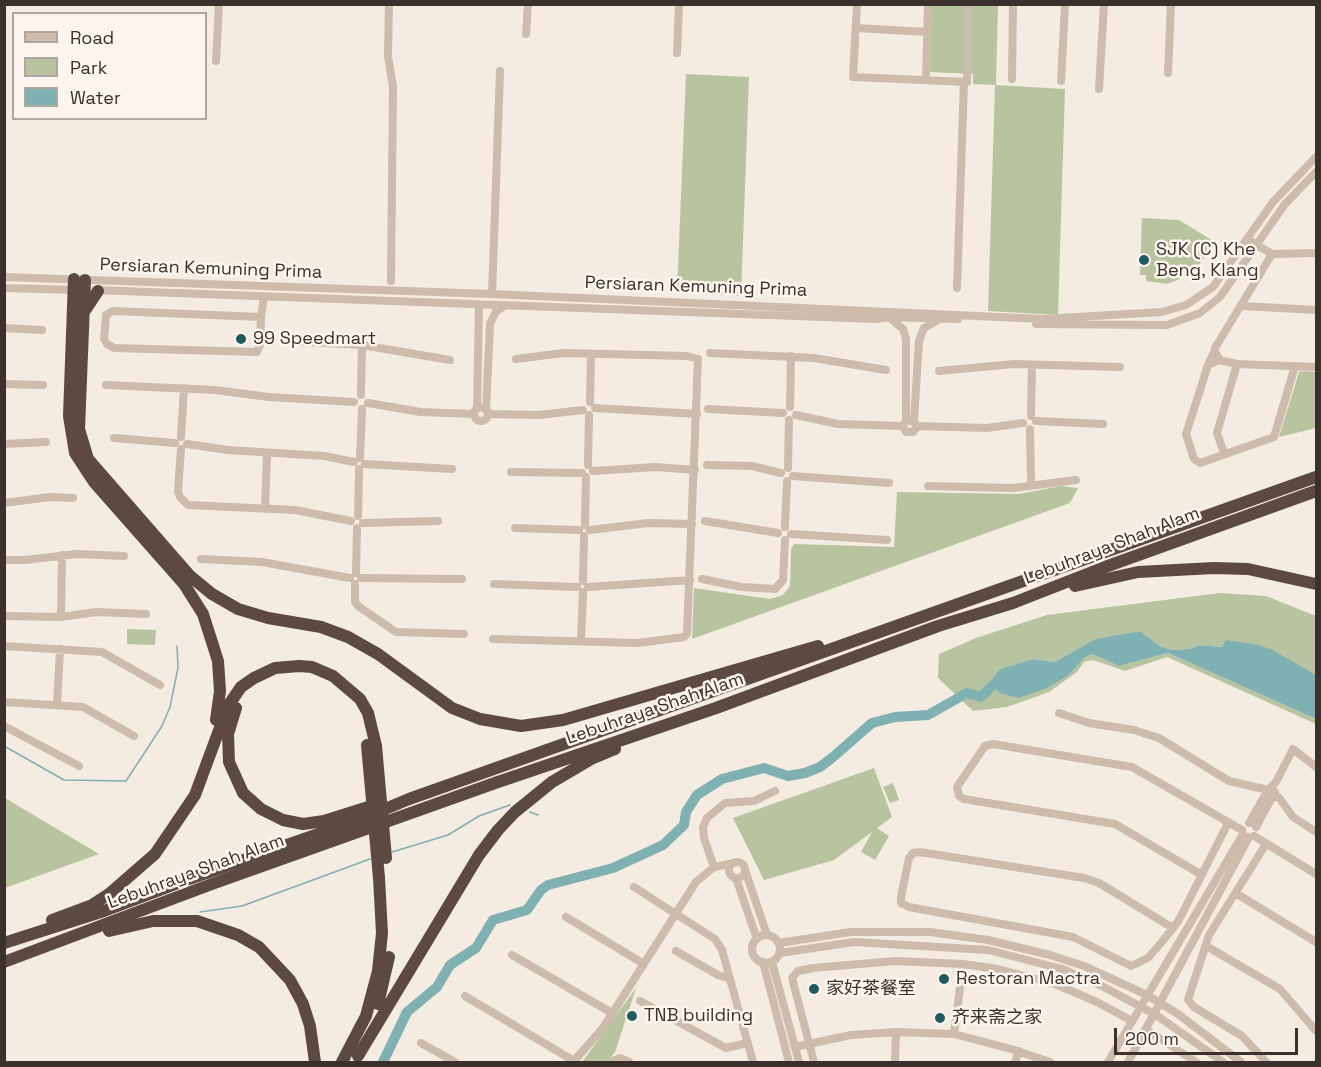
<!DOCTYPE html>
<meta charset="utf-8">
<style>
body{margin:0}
#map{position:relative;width:1321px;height:1067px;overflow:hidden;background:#f4ebe1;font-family:"Space Grotesk",sans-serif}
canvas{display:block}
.frame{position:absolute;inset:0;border:6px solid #3b302b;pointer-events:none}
.legend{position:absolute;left:12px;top:12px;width:195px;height:108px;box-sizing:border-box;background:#fbf5ee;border:2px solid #aea6a0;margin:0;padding:8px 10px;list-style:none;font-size:18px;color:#3b302b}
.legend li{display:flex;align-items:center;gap:12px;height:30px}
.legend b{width:30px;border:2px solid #aea6a0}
.scale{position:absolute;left:1114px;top:1028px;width:184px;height:27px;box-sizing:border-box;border:3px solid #3b302b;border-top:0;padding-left:8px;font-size:18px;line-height:21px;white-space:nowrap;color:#3b302b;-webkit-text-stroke:4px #fbf5ee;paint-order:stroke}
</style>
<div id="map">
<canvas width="1321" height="1067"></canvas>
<div class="frame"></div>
<ul class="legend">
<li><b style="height:8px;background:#cdbbac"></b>Road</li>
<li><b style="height:16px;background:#b8c4a0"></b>Park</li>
<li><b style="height:16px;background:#7fb0b2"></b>Water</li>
</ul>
<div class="scale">200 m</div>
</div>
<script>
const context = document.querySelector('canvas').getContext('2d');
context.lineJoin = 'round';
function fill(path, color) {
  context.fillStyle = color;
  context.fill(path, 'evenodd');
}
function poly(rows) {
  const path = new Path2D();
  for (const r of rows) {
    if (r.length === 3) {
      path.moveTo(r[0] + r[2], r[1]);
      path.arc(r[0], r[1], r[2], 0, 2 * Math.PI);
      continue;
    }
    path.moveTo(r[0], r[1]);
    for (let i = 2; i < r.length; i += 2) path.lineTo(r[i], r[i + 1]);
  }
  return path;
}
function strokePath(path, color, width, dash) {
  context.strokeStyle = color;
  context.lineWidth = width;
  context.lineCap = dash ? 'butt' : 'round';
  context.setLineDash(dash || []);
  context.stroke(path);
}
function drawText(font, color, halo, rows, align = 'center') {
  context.font = font + ' "Space Grotesk","Noto Sans SC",sans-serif';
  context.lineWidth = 5;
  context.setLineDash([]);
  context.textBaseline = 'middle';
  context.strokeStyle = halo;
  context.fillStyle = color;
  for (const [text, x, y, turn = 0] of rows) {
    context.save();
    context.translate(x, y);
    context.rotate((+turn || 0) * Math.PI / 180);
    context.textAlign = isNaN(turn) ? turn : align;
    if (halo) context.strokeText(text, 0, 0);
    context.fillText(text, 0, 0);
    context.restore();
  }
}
fill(poly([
 [932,5,998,5,996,85,1065,89,1058,315,988,311,995,85,973,84,973,74,929,72],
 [686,74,749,77,741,296,677,292],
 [1142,218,1179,220,1215,242,1199,265,1180,279,1167,284,1146,281,1146,275,1140,275],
 [1303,371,1316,372,1316,428,1279,437,1299,372],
 [1061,486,1078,488,1070,503,692,639,694,588,770,599,783,595,790,586,791,549,794,544,894,547,897,492,1019,494],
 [1220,593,1266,596,1316,616,1316,675,1259,645,1222,647,1199,645,1190,649,1172,650,1160,646,1140,631,1095,639,1055,662,1033,659,1001,669,990,682,1070,674,1084,658,1092,654,1119,666,1168,653,1316,719,1316,724,1167,657,1125,671,1093,660,1084,662,1077,672,1049,692,1007,707,973,711,938,678,939,654,976,638,1047,615],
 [127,629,156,630,155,645,127,644],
 [874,768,892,817,877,828,889,836,875,860,861,852,872,832,834,860,764,880,733,818],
 [893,783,899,800,890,803,883,787],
 [5,798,99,854,5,888],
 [636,988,615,1052,607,1062,582,1062]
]), '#b8c4a0');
fill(poly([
 [1140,631,1160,646,1172,650,1190,649,1199,645,1222,647,1226,640,1259,645,1273,650,1316,675,1316,719,1168,653,1119,666,1092,654,1084,658,1070,674,1047,688,1019,698,999,693,990,682,1000,669,1033,659,1055,662,1095,639]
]), '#7fb0b2');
strokePath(poly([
 [4,746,64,780,126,781,162,726,170,707,178,668,177,646],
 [530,812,538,815],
 [392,852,448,835,479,816,510,805],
 [200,912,242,906,370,859]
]), '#7fb0b2', 1.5);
strokePath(poly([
 [383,1062,407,1012,437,987,450,965,476,948,493,920,527,910,541,890,548,885,613,868,663,845,684,825,686,812,697,795,722,779,764,768,788,776,805,773,820,767,833,757,872,723,895,717,928,715,967,693,981,697,993,685,1006,682]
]), '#7fb0b2', 10);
strokePath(poly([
 [389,4,388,56,393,87,391,281],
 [857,4,853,77,967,82,968,4],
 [856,28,927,32],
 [526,34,528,4],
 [677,53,679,4],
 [216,61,219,4],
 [1168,73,1171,4],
 [1012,79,1013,4],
 [926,80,928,4],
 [1061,81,1065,4],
 [1099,89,1104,4],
 [1252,242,1272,254],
 [1272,254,1316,253],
 [4,277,492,294,1043,319,1162,312,1186,305,1213,287,1273,202,1316,157],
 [4,288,76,290],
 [957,288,964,82],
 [95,290,876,319,889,317,958,319],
 [492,294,500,71],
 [1242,306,1316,310],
 [261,317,260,345,257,352,114,348,107,344,104,339,106,315,113,311,261,317,264,296],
 [889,317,903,329,906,339,906,420,903,426,906,432,913,432,916,428,915,422,906,420],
 [1036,324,1167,325,1200,313,1220,297,1285,204,1316,172],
 [4,328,42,330],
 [289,341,362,345,450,360],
 [710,353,814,358,886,370],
 [1213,354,1217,355,1219,360,1208,365,1213,354],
 [1215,354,1215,348,1272,254],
 [1219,360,1237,364,1316,367],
 [1208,365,1186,434,1194,459,1200,463,1274,437,1295,366],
 [939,371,1014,364,1120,367],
 [4,384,43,385],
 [106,385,215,390,269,397,354,402],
 [361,395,362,345],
 [590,402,591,354],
 [368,403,421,412,474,414],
 [790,407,791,356],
 [481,414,7],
 [595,408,697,414],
 [477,409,479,304],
 [708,409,783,413],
 [486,410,490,324,496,311,506,305],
 [488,414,539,415,583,410],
 [796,415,838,424,903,426],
 [1031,416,1032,365],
 [914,421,919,341,924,328,938,320],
 [1036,421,1103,424],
 [916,426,987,428,1023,423],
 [1030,429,1031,485],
 [181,437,184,388],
 [114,438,175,443],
 [4,444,46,442],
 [187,444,228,450,324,456,354,462],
 [181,449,178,491,180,497,188,505,295,510,351,521],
 [1224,453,1217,433,1237,364],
 [360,458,362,409],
 [365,464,452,469],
 [588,465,589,415],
 [707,465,752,466,781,473],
 [788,468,789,420],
 [593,471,656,467,695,470],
 [511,472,582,473],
 [793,476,889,483],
 [928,486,1013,488,1076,480],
 [4,503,50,497,73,498],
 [265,509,267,453],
 [358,516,359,469],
 [705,521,778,533],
 [363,523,438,521],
 [585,525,586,477],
 [785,527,787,481],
 [515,528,579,530],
 [590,530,648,523,692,524],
 [791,534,887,540],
 [201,559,262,562,350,578],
 [4,560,25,560,77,554,124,556],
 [356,573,357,528],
 [361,578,462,579],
 [702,579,742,587,775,589,783,580,785,540],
 [583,581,584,536],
 [355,584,355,602,358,606,396,632,464,634],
 [494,584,577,587],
 [588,587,690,580],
 [4,616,61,617,96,612,146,614],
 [61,617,62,555],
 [493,639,638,643,684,637,687,634,698,359,687,356,563,353,516,359],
 [581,640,583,592],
 [4,646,102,652,160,685],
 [4,702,83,707,134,736],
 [57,705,60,649],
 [1059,713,1089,723,1134,730,1159,738,1229,781,1268,790,1280,799,1293,817,1316,832],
 [4,726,79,766],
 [1249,823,1268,790,1276,782,1293,749,1316,767],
 [1256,827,1275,792],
 [1254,836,1316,874],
 [737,870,8],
 [714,867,704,838,703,827,707,818,725,803,754,801,775,791],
 [745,870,767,935],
 [1202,875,1115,824,964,799,959,796,957,787,985,746,993,744,1132,767,1242,830],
 [736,878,757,939],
 [634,887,715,939,722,950,753,1062],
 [1237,894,1316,942],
 [566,917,644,964],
 [1173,928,1099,883,1084,878,920,852,913,853,909,858,901,897,901,903,909,907,1073,937,1131,966,1148,958,1161,943,1173,928,1179,920,1228,823],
 [766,949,14],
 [779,943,850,932,930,932,988,940,1050,955,1084,966,1147,995,1178,1014,1241,1062],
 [1206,946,1280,989,1316,1031],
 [676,951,718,975,730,979],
 [780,953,854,942,988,950,1062,969,1102,986,1156,1015,1223,1062],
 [512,955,612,1013],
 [763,962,789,1062],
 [772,962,799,1062],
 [465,996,574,1061],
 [640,1001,726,1048,747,1043],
 [1147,1030,1196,1062],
 [954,1034,963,964],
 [421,1043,455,1062],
 [795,1047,851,1035,896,1032,954,1034,1011,1049,1050,1062],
 [573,1062,603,1028,696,882,714,867,734,863],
 [611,1062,620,1058,629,1062],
 [814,1062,792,978,798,971,813,968,895,961,963,964,998,969,1055,984,1097,1002,1132,1021],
 [895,1062,896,1032],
 [1015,1062,1019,1051],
 [1108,1062,1243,834],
 [1128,1062,1249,837],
 [1266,1062,1242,1036,1194,1007,1188,1000,1209,935,1266,844]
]), '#cdbbac', 8);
strokePath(poly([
 [74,279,69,416,75,453,94,482,184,584,203,614,218,661,220,691,216,720],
 [85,280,79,429,88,459,190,576,212,594,238,609,268,618,321,627,348,637,378,654,452,708,480,719,521,726,563,720,818,646],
 [86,309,98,291],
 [1075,586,1138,572,1214,568,1248,569,1316,584],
 [236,708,228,734,229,762,243,793,261,809,283,820,303,824,324,821,381,803],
 [52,920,92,905,109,894,155,854,195,795,228,706,241,687,254,678,275,668,299,666,312,667,333,676,360,699,368,713,376,746],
 [109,931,153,921,197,921,238,935,259,947,290,980,303,1004,310,1026,315,1062],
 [4,943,104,911,189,879,359,820,409,799,1316,477],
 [4,962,212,884,495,783,716,708,938,626,1013,603,1105,567,1316,491],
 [378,1004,389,957],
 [358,1056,479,855,498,830,515,812,552,782,591,759,615,749],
 [342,1062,366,1016,378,971,382,933,379,878]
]), '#5c4a42', 12);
strokePath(poly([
 [367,745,379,878],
 [376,746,386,858]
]), '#5c4a42', 12);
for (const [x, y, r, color] of [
 [1144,260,6,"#1f5a5e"],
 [241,339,6,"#1f5a5e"],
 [944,979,6,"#1f5a5e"],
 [814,989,6,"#1f5a5e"],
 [632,1016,6,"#1f5a5e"],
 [940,1018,6,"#1f5a5e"]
]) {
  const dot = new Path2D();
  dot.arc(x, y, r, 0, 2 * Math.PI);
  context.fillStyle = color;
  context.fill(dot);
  strokePath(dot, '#fbf5ee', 2);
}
drawText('18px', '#3b302b', '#fbf5ee', [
 ["SJK (C) Khe",1156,250],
 ["Beng, Klang",1156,271],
 ["99 Speedmart",253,339],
 ["Restoran Mactra",956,979],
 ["家好茶餐室",826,989],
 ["TNB building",644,1016],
 ["齐来斋之家",952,1018]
], 'left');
drawText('18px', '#3b302b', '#fbf5ee', [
 ["Persiaran Kemuning Prima",211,269,2],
 ["Persiaran Kemuning Prima",696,287,2],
 ["Lebuhraya Shah Alam",1112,546,-21],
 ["Lebuhraya Shah Alam",655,709,-19],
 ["Lebuhraya Shah Alam",196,872,-20]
]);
</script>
